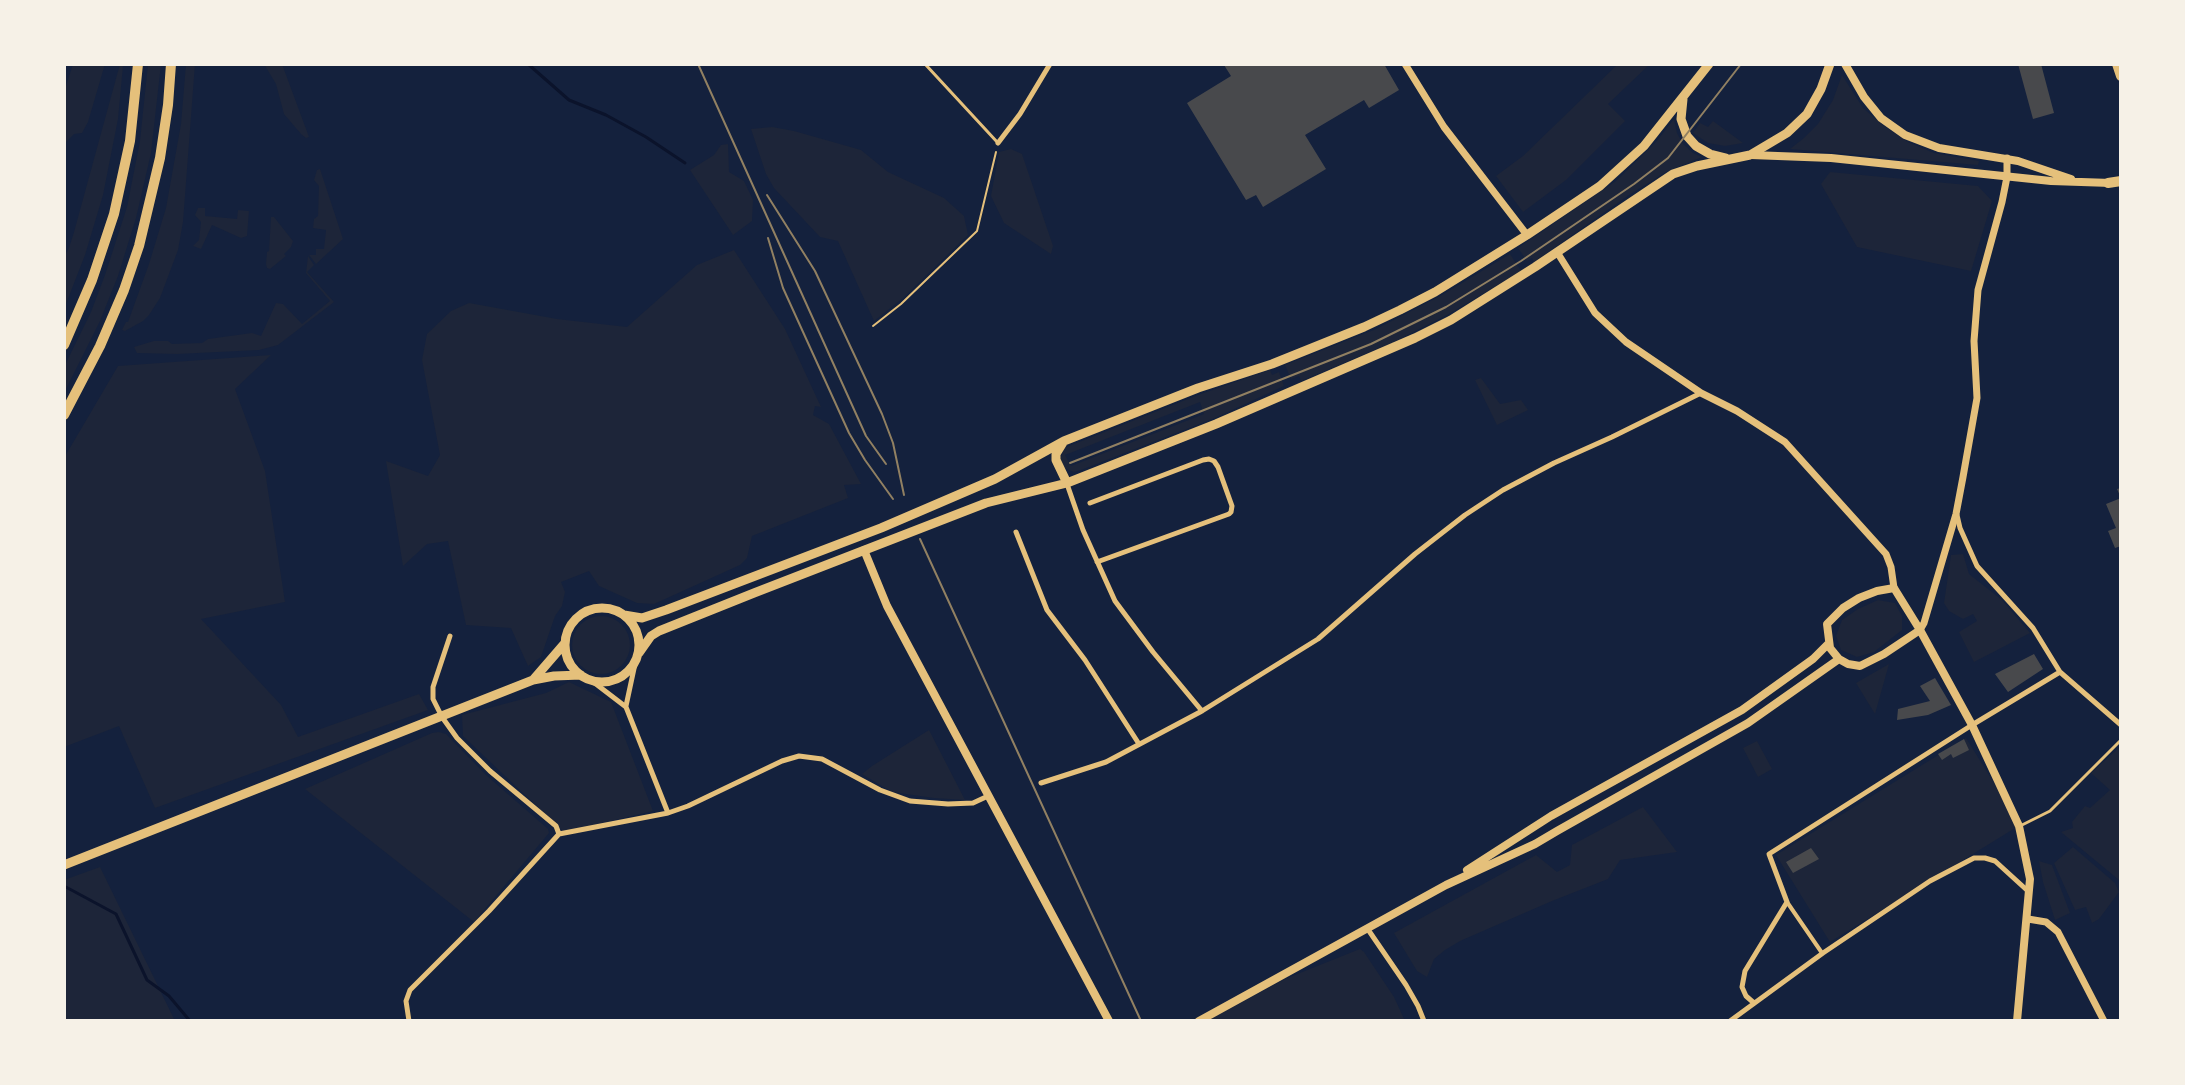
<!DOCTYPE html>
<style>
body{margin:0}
#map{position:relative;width:2185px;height:1085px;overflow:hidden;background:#14213d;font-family:Figtree,sans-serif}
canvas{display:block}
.frame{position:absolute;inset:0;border:66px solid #f6f1e7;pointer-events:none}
</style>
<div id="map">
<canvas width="2185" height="1085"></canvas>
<div class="frame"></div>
</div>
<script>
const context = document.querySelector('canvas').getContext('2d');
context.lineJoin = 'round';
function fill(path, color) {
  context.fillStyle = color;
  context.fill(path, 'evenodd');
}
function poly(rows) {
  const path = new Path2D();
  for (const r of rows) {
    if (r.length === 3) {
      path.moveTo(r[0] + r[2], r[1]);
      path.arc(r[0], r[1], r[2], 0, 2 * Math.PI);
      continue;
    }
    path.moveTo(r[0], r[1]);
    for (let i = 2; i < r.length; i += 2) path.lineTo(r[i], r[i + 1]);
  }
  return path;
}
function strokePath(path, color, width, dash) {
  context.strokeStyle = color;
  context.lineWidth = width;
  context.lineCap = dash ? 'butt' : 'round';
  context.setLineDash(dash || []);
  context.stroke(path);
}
fill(poly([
 [73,64,105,64,88,122,82,133,74,134,64,144,64,92],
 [120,64,123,64,123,66,118,119,103,195,85,255,64,309,64,257,69,248,74,232],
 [148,64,161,64,151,153,136,218,118,276,100,321,64,393,64,367,91,312,105,275,127,207,140,141],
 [186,64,195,64,183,222,178,250,160,298,149,315,143,321,125,331,122,330,126,322,128,322,149,264,166,208,181,124],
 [264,64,282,64,309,137,306,138,301,134,284,114,276,84],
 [1618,64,1650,64,1608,104,1625,121,1566,180,1523,212,1496,176,1523,156],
 [1842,75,1863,108,1884,126,1908,142,1934,153,1979,161,1978,165,1790,149,1804,138,1818,124,1833,100],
 [1674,119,1677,133,1683,144,1693,153,1702,157,1666,172,1629,195,1534,262,1532,258,1527,261,1518,248,1616,181,1656,142],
 [1713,121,1743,143,1725,146,1708,143,1693,133,1700,123,1708,127],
 [772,127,794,131,861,150,888,172,944,198,964,216,968,235,903,298,874,321,838,241,820,237,774,188,766,174,751,129],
 [728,144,729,172,744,181,753,200,752,221,733,235,690,170,714,155,721,145],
 [1011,149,1022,154,1053,246,1051,254,1004,223,991,196,999,152],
 [320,169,343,239,316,264,309,255,316,255,316,249,324,249,326,230,313,228,314,219,318,216,319,186,314,180,317,170],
 [1830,172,1978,186,1992,201,1971,271,1857,247,1821,184],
 [198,208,205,208,205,216,237,219,238,210,249,211,247,236,241,238,212,225,201,249,193,246,199,240,201,222,195,215],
 [271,217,274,217,293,241,291,247,284,254,286,256,270,269,267,268,266,264,267,252,269,251],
 [734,250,785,329,821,407,815,406,813,415,829,424,861,484,844,485,848,498,752,536,747,558,740,565,654,604,637,603,599,586,589,571,561,582,565,592,562,606,555,616,541,657,528,666,511,628,466,625,448,541,427,544,403,566,386,461,428,476,440,455,422,360,427,334,451,311,469,303,557,319,627,327,697,265],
 [1510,254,1521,271,1449,314,1398,340,1301,381,1299,376,1291,379,1285,365,1376,329,1442,295],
 [308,256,314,265,307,272,334,302,278,345,259,350,177,354,137,353,134,347,154,341,168,341,172,344,202,343,208,339,252,333,261,336,276,303,283,304,302,324,330,301,306,273],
 [271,355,235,389,265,471,285,602,201,619,281,705,298,737,419,694,428,710,155,808,119,726,64,747,64,458,118,366],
 [1270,370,1272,375,1279,372,1284,386,1215,418,1081,470,1074,472,1064,468,1060,460,1064,448,1198,395],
 [1200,402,1204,414,1071,466,1065,455],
 [1481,378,1500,404,1521,400,1528,410,1497,425,1475,380],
 [1963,554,1969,574,2002,600,2030,633,1974,662,1959,632,1977,621,1973,614,1963,619,1949,611,1944,603,1951,555],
 [1878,600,1895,603,1902,616,1902,630,1874,652,1857,657,1841,650,1836,636,1842,620,1858,609],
 [601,645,29],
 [1889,664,1875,714,1856,683],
 [569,682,611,702,653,811,564,832,463,736,462,715,546,693],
 [929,730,965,800,934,798,892,792,862,774,872,766],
 [439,732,446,734,486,775,548,829,549,833,474,922,305,789,432,733],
 [1966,738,2020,825,1830,942,1776,855],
 [1757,741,1772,769,1758,777,1743,748],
 [2121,746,2121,879,2119,880,2061,832,2073,828,2072,822,2085,806,2090,808,2110,790,2091,773],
 [1643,807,1677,852,1620,860,1608,879,1552,901,1460,941,1445,950,1434,959,1427,977,1417,971,1394,933,1536,855,1557,872,1570,865,1572,845],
 [2073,847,2115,883,2119,892,2099,919,2092,923,2086,907,2075,910,2054,863],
 [2039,861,2052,865,2070,913,2055,920,2043,882],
 [100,867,175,1021,64,1021,64,880],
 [1360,949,1364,952,1394,997,1405,1021,1207,1021,1285,979]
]), '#1d2539');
strokePath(poly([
 [528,64,569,100,606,115,646,137,685,163],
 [64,886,116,914,147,980,169,996,190,1021]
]), '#0b132b', 3);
fill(poly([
 [1226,64,1384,64,1399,90,1369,108,1364,100,1305,135,1326,169,1263,207,1256,195,1246,200,1187,103,1231,76,1224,65],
 [2018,64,2041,64,2054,113,2033,119],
 [2121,488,2121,546,2115,548,2108,531,2116,528,2106,504,2121,498,2117,489],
 [2034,654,2043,669,2008,692,1995,674],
 [1935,678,1951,705,1928,715,1897,720,1898,709,1930,701,1920,686],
 [1964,739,1969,750,1953,758,1951,754,1942,760,1938,754],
 [1811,848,1819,859,1793,873,1786,862]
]), '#48494c');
strokePath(poly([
 [873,326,901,304,977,231,996,152]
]), '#e5c07b', 2);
strokePath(poly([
 [925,64,998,143],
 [2022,825,2050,811,2121,740]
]), '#e5c07b', 3);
strokePath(poly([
 [1787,902,1822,953]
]), '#e5c07b', 4);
strokePath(poly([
 [998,143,1020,114,1050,64],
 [1067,484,1083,530,1115,601,1153,652,1202,711],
 [1090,503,1203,460,1209,459,1214,461,1218,467,1232,506,1231,512,1229,514,1097,562],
 [1957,515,1960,528,1977,566,2033,628,2060,672,2121,725],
 [1016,532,1047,610,1085,660,1139,744],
 [450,636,433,687,433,699,442,717,457,738,490,771,556,826,559,834],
 [592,681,626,707,668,813],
 [626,706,635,664],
 [1041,783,1106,762,1202,711,1318,639,1415,554,1465,515,1503,490,1554,463,1612,437,1701,393],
 [559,834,668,813,688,806,782,761,799,756,822,759,880,790,910,801,948,804,973,803,988,796],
 [1367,928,1406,985,1418,1006,1424,1021],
 [1754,1003,1746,996,1742,987,1745,971,1787,902,1769,854,1972,725,2060,672],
 [409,1021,406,1001,410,990,489,911,559,834],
 [1730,1021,1823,953,1930,881,1974,858,1985,858,1995,861,2029,892]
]), '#e5c07b', 5);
strokePath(poly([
 [1405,64,1444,127,1527,235],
 [1557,252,1595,313,1626,342,1701,393,1737,411,1785,442,1886,554,1891,567,1894,588],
 [1920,630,1924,623,1956,514,1963,477,1977,398,1974,341,1978,290,2002,202,2007,177,2007,158],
 [2028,919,2046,922,2058,932,2104,1021]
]), '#e5c07b', 7);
strokePath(poly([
 [1845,64,1864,97,1881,118,1905,135,1939,148,2018,161,2071,179],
 [1751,155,1831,158,2051,181,2111,183],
 [864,550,887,606,1109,1021],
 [1920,630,1884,654,1860,666,1848,664,1839,659,1830,648,1827,624,1843,608,1859,598,1877,591,1894,588,1920,630,1972,725,2019,826,2030,879,2017,1021],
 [1467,870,1551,816,1742,710,1813,659,1828,644],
 [1199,1021,1446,885,1535,844,1557,831,1748,723,1839,659]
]), '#e5c07b', 8);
strokePath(poly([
 [1683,99,1681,119,1687,136,1696,146,1710,154,1726,158],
 [1064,441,1056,454,1056,460,1067,483],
 [602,645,37],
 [624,615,642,618,666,610,881,528,995,479,1064,441,1198,388,1272,364,1364,327,1400,310,1435,292,1527,235,1600,186,1644,146,1709,64],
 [639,653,651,636,659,631,754,593,986,503,1067,483,1216,424,1415,338,1451,320,1535,267,1673,174,1697,166,1750,155,1787,133,1807,114,1821,89,1830,64],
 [533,680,565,643],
 [64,865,533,680,554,676,581,675]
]), '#e5c07b', 9);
strokePath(poly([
 [2117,64,2121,76],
 [2108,183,2121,181],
 [64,345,92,280,114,214,130,141,138,64],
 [64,415,100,346,124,290,139,246,160,158,168,105,171,64]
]), '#e5c07b', 10);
strokePath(poly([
 [698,64,866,436,886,464],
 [767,195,815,271,882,414,893,443,904,495],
 [768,238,783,288,849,433,865,460,893,499],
 [1070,463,1371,344,1446,307,1521,261,1634,184,1668,158,1741,64],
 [920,539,1141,1021]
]), '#918062', 2);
</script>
